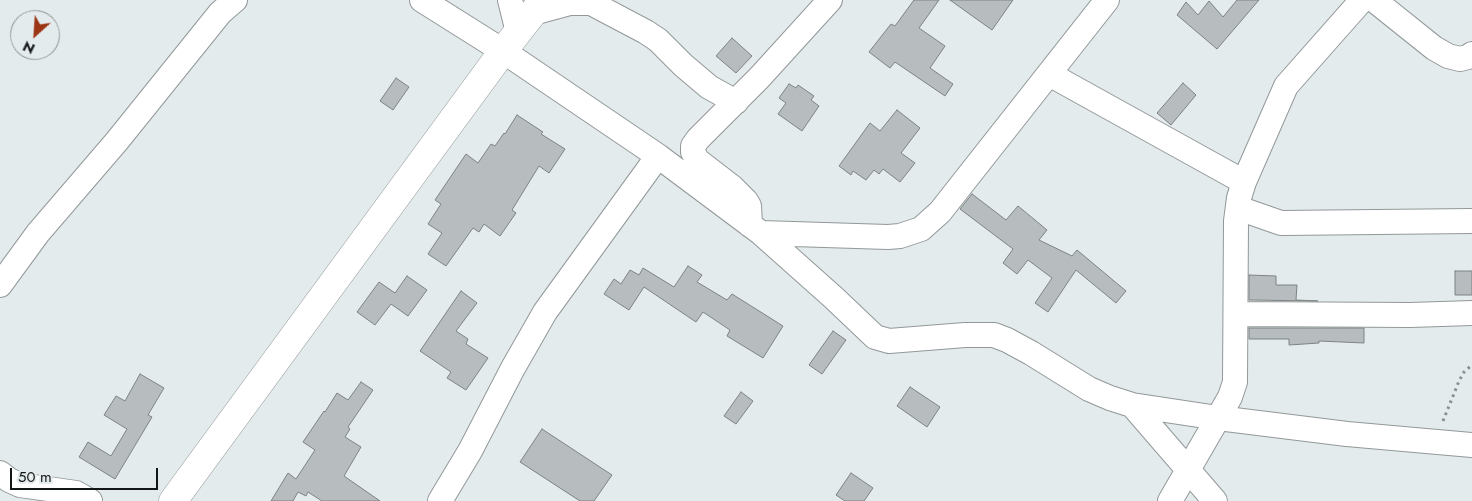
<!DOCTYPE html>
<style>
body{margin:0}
#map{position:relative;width:1472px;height:501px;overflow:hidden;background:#e4ebec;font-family:Jost,sans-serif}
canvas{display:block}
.north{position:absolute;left:10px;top:10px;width:50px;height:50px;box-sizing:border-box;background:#e4ebec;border:1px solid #909696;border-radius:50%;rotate:206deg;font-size:14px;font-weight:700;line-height:20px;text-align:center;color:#131616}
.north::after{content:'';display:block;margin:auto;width:18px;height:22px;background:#9c3514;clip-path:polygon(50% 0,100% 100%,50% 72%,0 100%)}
.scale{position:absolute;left:10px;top:468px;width:148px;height:22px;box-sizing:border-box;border:2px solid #131616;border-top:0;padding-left:6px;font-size:15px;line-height:18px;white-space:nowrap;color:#131616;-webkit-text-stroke:4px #e4ebec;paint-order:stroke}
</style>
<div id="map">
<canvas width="1472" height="501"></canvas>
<div class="north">N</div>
<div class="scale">50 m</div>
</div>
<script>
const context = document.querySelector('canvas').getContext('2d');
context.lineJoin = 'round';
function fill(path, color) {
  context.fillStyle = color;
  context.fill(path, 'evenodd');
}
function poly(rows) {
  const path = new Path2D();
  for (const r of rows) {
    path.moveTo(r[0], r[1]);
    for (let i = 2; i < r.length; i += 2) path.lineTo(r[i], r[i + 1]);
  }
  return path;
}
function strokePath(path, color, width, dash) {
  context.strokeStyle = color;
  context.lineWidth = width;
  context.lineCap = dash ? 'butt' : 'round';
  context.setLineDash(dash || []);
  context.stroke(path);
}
const building = poly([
 [914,0,939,0,919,28,945,46,930,68,953,84,945,96,895,62,890,68,869,52,891,24,895,26,914,0],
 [950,0,1013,0,992,30,950,0],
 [1237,0,1259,0,1217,49,1177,15,1186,2,1198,15,1209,1,1223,17,1237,0],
 [732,38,752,56,736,73,716,56,732,38],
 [396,78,409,87,393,110,380,101,396,78],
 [1183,83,1196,95,1171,125,1157,113,1183,83],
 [789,84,796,88,798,85,814,96,811,100,819,106,802,131,778,114,786,103,779,98,789,84],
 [897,110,920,128,901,153,915,163,900,182,883,169,879,174,874,170,866,180,853,171,851,175,839,166,870,123,880,131,897,110],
 [517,115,543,132,541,134,565,149,549,173,539,166,512,210,516,213,500,236,484,224,479,232,473,228,446,266,428,254,442,233,428,224,441,204,435,200,466,154,478,163,491,144,495,146,504,133,505,134,517,115],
 [972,194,1006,220,1018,206,1047,230,1039,240,1072,256,1077,250,1126,291,1116,303,1076,270,1048,312,1035,303,1052,278,1028,260,1017,274,1003,263,1013,249,960,209,972,194],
 [688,266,702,275,697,282,727,300,732,294,783,326,763,358,727,336,730,330,703,312,696,322,644,287,629,310,604,294,614,279,621,284,630,270,639,275,643,268,674,287,688,266],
 [1455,271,1472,271,1472,295,1455,295,1455,271],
 [1249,275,1276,276,1276,285,1297,285,1296,300,1318,301,1249,300,1249,275],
 [407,276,427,290,408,316,391,304,375,325,357,312,379,282,395,293,407,276],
 [461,291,477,303,456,331,468,339,466,344,488,358,466,390,447,378,451,372,420,351,461,291],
 [1249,328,1364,328,1364,343,1319,341,1319,343,1289,345,1289,339,1249,339,1249,328],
 [833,331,846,340,822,374,809,365,833,331],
 [140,374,164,388,148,415,152,417,115,479,79,457,88,442,111,456,127,429,104,415,116,396,125,401,140,374],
 [361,382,373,390,348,427,350,429,345,437,361,447,344,476,380,501,322,501,308,492,306,496,298,492,293,501,271,501,288,473,296,479,315,450,303,442,324,411,325,412,337,393,348,400,361,382],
 [910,387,940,407,927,427,897,406,910,387],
 [741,392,753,401,736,424,724,416,741,392],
 [542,429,612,475,594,501,580,501,520,462,542,429],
 [851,473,873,488,864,501,845,501,836,495,851,473]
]);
fill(building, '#b7bdbe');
strokePath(building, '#7d8384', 1);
const minor = poly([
 [422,0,503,51,658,156,761,233,834,298,875,337,889,341,965,335,994,335,1007,340,1031,353,1089,389,1110,398,1132,405,1218,418,1347,434,1472,445],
 [510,0,518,32],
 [1374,0,1434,48,1448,56,1460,59,1468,57,1472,54],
 [533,13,570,3,591,3,646,32,658,40,683,65,709,87,736,102],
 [1049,74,1244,182],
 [1238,208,1281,223,1472,221],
 [750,225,749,206,746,201,732,187,697,160,693,152,693,146,698,139,759,78,830,0],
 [761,233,888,237,900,236,921,229,940,212,1107,0],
 [0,285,38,233,117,141,220,13,235,0],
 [1236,314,1410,315,1472,313],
 [1132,405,1215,501],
 [0,473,9,480,20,485,76,493,90,501],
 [440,501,470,451,513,368,545,312,658,156],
 [1170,501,1218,418,1230,397,1235,382,1236,221,1239,198,1244,182,1286,86,1362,0]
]);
const tertiary = poly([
 [173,501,503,51,543,0]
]);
strokePath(minor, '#929899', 26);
strokePath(tertiary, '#929899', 29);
strokePath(poly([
 [1443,421,1459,381,1464,372,1472,365]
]), '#888d8d', 3, [2.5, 4]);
strokePath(minor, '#fff', 24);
strokePath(tertiary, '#fff', 28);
</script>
